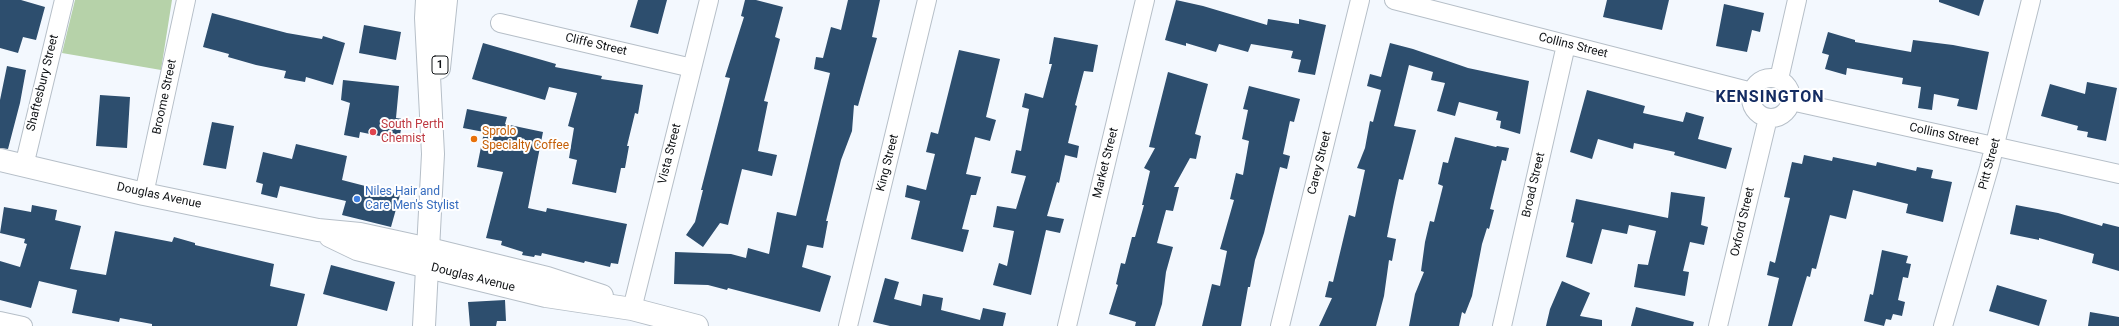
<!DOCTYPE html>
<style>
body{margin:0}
canvas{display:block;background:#f3f8fe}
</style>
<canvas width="2119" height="326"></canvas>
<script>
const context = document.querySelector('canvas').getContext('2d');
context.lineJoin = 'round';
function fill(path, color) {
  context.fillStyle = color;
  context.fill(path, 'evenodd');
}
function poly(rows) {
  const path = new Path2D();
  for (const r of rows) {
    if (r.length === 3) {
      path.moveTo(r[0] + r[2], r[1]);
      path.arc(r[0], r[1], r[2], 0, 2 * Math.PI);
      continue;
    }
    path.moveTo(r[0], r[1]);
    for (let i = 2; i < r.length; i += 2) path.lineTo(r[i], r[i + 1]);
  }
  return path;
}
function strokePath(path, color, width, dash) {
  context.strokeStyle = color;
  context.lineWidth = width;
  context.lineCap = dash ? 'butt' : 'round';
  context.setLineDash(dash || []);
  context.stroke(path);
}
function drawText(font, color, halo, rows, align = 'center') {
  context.font = font + ' Roboto,sans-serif';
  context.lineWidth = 4;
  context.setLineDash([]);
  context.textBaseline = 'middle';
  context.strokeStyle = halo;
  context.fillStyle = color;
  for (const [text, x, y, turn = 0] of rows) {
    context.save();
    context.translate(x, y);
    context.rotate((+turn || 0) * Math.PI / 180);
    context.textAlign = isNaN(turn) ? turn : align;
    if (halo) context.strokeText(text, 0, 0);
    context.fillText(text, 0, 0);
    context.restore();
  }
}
fill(poly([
 [75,0,172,0,161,70,62,53]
]), '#b6d2a9');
fill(poly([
 [0,0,21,0,45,7,36,40,23,37,18,53,0,48],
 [638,0,667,0,658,34,630,27],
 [745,0,756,0,783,7,775,37,780,39,764,101,768,102,758,151,777,155,772,176,742,169,728,225,720,223,703,247,686,235,695,222,703,190,701,190,730,78,725,77,744,17,741,16],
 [848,0,880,0,872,37,877,38,858,106,854,105,852,131,841,160,826,221,828,221,823,248,807,245,802,267,831,276,820,312,728,288,727,290,708,285,674,284,675,252,731,254,746,258,748,248,769,254,777,212,796,216,830,73,814,69,816,57,823,58,831,27,841,30],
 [1176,0,1203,6,1267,25,1268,19,1299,24,1299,19,1326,25,1315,75,1298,72,1301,60,1291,58,1293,51,1251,44,1248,52,1219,44,1216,52,1186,43,1186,46,1165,40],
 [1607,0,1669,0,1662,30,1603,17],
 [1939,0,1984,0,1979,16,1939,2],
 [1724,4,1764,13,1760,32,1752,30,1747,52,1716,46],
 [212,13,287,33,322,39,323,36,345,43,333,85,306,77,305,82,284,78,286,71,256,65,228,57,229,54,203,47],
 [364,25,401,32,396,60,359,53],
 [1828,32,1855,40,1855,42,1911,52,1913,40,1953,45,1989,52,1977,110,1957,106,1959,99,1934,94,1932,110,1918,108,1921,87,1902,84,1903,78,1847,68,1846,75,1825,69,1829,55,1822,53],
 [1054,37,1098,45,1093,72,1084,71,1075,105,1077,106,1068,143,1079,146,1077,158,1065,155,1059,183,1057,182,1047,216,1064,219,1060,233,1046,230,1031,295,993,285,999,263,1007,266,1014,231,993,227,997,206,1016,209,1026,176,1011,173,1016,150,1021,151,1029,109,1022,107,1025,93,1043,98,1052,64,1049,64],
 [483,43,556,64,555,67,602,76,601,79,643,85,638,114,635,113,627,146,629,146,625,168,621,168,616,193,572,184,577,160,569,158,574,128,568,126,577,93,549,87,545,100,472,79],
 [1390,43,1413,49,1468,68,1529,81,1520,134,1500,128,1501,121,1496,120,1498,112,1459,102,1455,116,1437,111,1445,83,1431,80,1433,72,1409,65,1394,126,1416,130,1403,180,1399,179,1394,202,1387,237,1396,239,1392,261,1389,260,1384,296,1376,326,1319,326,1332,298,1325,297,1329,281,1333,282,1349,215,1355,217,1365,170,1357,168,1365,148,1370,121,1373,122,1381,90,1367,86,1370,74,1381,77],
 [959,50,1000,59,986,117,996,120,990,141,975,137,966,174,981,177,976,195,971,195,962,229,969,230,963,252,911,239,920,201,905,197,907,185,926,190,935,154,926,152,931,132,938,134],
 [7,66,26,70,20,103,8,149,0,148,0,100],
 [1168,72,1208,84,1195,134,1201,136,1196,159,1190,158,1174,187,1179,187,1173,211,1166,210,1157,243,1173,247,1166,272,1162,304,1155,326,1135,326,1136,322,1109,314,1118,285,1116,284,1121,263,1125,264,1132,237,1135,237,1144,205,1142,205,1150,171,1144,168,1155,148,1149,147],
 [343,80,399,86,396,118,403,119,399,140,360,132,359,138,344,135,350,103,341,100],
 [2087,82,2117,88,2106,141,2087,137,2088,132,2077,130,2078,126,2041,116,2050,84,2085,94],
 [1249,86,1300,99,1294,122,1290,121,1283,154,1290,156,1287,169,1280,167,1264,233,1255,260,1250,287,1248,287,1241,326,1202,326,1212,284,1220,286,1227,251,1220,249,1234,200,1230,199,1236,173,1243,175,1249,141,1242,139,1248,110,1243,109],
 [1587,90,1645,106,1643,113,1683,122,1686,112,1704,117,1698,139,1732,148,1726,169,1674,155,1675,152,1634,143,1633,149,1598,139,1592,159,1570,152],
 [100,95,130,97,127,148,96,146],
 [467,109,507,117,505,124,543,132,528,208,546,212,547,208,627,224,618,264,611,263,610,267,585,261,584,263,542,253,541,256,535,255,534,257,522,255,523,252,501,245,502,241,486,238,503,172,477,167,484,132,463,128],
 [212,122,234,126,226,169,203,165],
 [1455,137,1496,147,1497,146,1509,148,1506,161,1502,160,1490,209,1494,210,1489,229,1487,228,1482,244,1472,296,1465,314,1462,312,1459,326,1409,326,1415,294,1424,272,1421,271,1425,242,1430,221,1434,222,1443,186,1438,184,1443,162,1448,163],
 [296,144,347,156,342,180,400,195,391,227,342,215,346,201,280,186,277,198,261,194,263,184,256,182,263,152,292,159],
 [1804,155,1832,161,1833,157,1876,166,1877,162,1916,171,1917,167,1933,170,1931,178,1952,182,1943,222,1906,213,1908,204,1853,190,1846,219,1830,215,1816,269,1812,268,1810,277,1807,276,1792,326,1768,326,1779,278,1767,275,1770,261,1775,263,1790,198,1784,197,1792,162,1802,164],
 [1671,192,1705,197,1701,225,1708,227,1704,245,1690,242,1683,271,1689,272,1685,296,1634,287,1638,264,1648,265,1656,231,1629,225,1627,234,1602,229,1592,264,1566,257,1574,223,1571,222,1576,199,1668,218],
 [32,205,57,210,55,220,81,226,70,269,106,275,115,231,172,242,174,237,195,243,195,245,274,264,270,286,305,294,297,326,152,326,152,324,120,318,119,322,72,313,77,290,39,281,31,308,0,300,0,261,20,267,27,244,24,243,25,239,0,233,4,207,31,212],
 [2016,205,2058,213,2102,226,2103,223,2119,227,2119,271,2092,263,2094,254,2039,238,2039,240,2010,234],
 [1882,250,1908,256,1906,263,1911,264,1908,278,1903,277,1898,300,1905,302,1902,316,1893,314,1891,320,1886,319,1884,326,1864,321,1870,294,1873,295],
 [331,265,395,282,387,311,323,294],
 [885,278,899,282,894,299,921,306,923,294,943,298,941,310,980,320,983,308,1006,313,1003,326,890,326,873,322],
 [1562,281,1590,293,1580,316,1602,320,1602,326,1546,326,1550,309],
 [1997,285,2047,300,2039,326,1989,311],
 [505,300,506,321,497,321,496,326,470,326,468,302],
 [1636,307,1694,322,1693,326,1631,326],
 [2090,312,2119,317,2119,326,2088,326]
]), '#2d4e6e');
const street = poly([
 [1394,0,1752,92],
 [500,23,692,68],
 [1771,98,20],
 [1779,79,1797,0],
 [1791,101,2119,174],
 [24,166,64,0],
 [144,194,186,0],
 [632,309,709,0],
 [0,321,23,326],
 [848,326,927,0],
 [1067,326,1145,0],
 [1280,326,1360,0],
 [1502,326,1566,45],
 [1718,326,1768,118],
 [1943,326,1989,168,2031,0]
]);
const secondary = poly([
 [0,160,144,194,318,230,360,234,429,249],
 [330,236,357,249,428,267]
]);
const primary = poly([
 [429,249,547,278,602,296],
 [428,267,546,296,632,309,697,326]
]);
const highway = poly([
 [439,68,446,0],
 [424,326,433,154,426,18,427,0]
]);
strokePath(street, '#b6bfc8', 20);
strokePath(secondary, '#b6bfc8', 24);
strokePath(primary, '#b6bfc8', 24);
strokePath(highway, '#b6bfc8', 24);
strokePath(street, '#fff', 18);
strokePath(secondary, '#fff', 22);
strokePath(primary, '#fff', 22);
strokePath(highway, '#fff', 22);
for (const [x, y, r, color] of [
 [373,132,4,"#e0444e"],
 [474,139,4,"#e8710a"],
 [357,199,4,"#3f7fe0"]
]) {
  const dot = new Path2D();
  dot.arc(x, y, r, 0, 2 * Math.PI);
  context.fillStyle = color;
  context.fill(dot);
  strokePath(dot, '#fff', 1.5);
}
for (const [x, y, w] of [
 [440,65,16]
]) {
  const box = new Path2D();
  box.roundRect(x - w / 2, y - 9, w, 18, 3);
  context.fillStyle = '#fff';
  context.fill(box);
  strokePath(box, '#111417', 1);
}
drawText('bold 11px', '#111417', null, [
 ["1",440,65]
]);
drawText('12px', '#111417', '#fff', [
 ["Cliffe Street",596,45,13],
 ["Collins Street",1573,46,14],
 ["Shaftesbury Street",43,83,-76],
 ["Broome Street",165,97,-78],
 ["Collins Street",1944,135,12],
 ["Vista Street",670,154,-76],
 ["King Street",888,163,-76],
 ["Market Street",1106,163,-76],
 ["Carey Street",1320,163,-76],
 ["Pitt Street",1990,164,-75],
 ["Broad Street",1534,185,-77],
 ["Douglas Avenue",159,196,12],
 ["Oxford Street",1743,222,-77],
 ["Douglas Avenue",473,278,14]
]);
drawText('12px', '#be3a42', '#fff', [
 ["South Perth",381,125],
 ["Chemist",381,139]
], 'left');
drawText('12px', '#c56008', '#fff', [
 ["Sprolo",482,132],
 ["Specialty Coffee",482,146]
], 'left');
drawText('12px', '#366cbe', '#fff', [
 ["Niles Hair and",365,192],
 ["Care Men's Stylist",365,206]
], 'left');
context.letterSpacing = '1px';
drawText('bold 16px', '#142c62', '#fff', [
 ["KENSINGTON",1770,98]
]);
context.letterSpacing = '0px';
</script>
